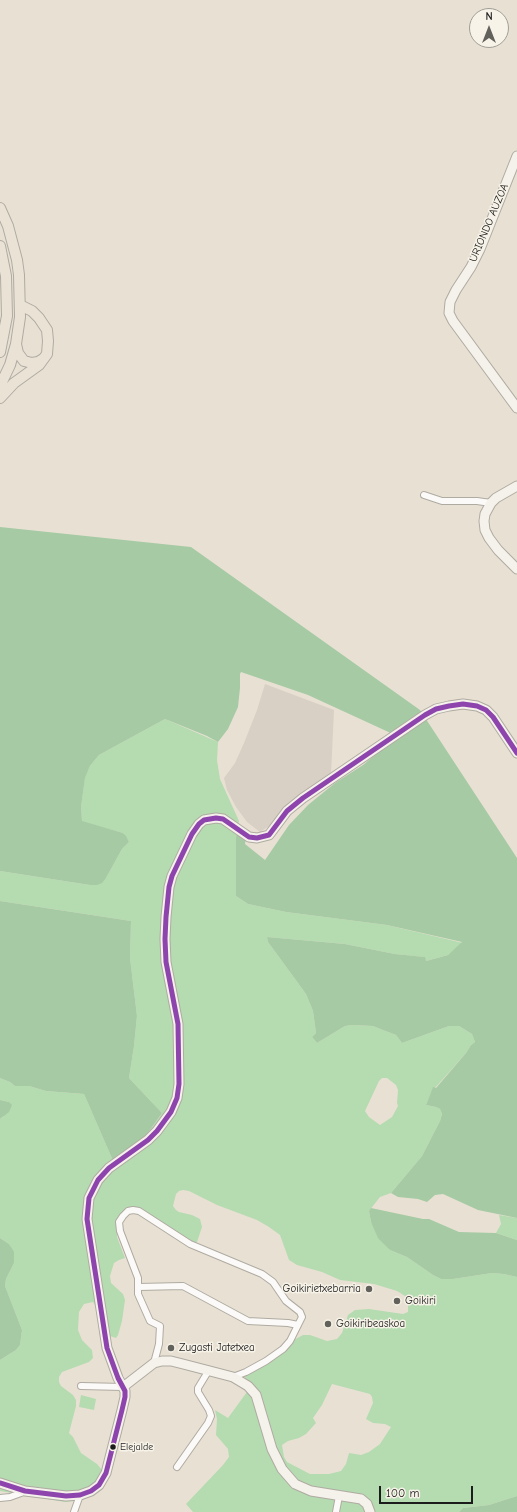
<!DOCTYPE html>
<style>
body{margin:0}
#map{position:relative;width:517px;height:1512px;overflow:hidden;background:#e8e1d3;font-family:"Comic Neue",sans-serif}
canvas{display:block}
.north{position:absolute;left:469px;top:8px;width:40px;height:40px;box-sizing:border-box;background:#f7f3e8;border:1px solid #9f9d96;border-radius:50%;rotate:0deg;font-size:11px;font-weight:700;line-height:16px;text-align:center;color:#1c1c1c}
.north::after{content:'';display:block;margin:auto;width:14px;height:18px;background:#63615c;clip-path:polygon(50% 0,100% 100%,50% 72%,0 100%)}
.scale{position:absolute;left:379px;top:1486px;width:94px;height:18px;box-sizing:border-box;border:2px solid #1c1c1c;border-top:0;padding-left:5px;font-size:12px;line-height:14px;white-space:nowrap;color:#1c1c1c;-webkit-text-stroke:3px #f7f3e8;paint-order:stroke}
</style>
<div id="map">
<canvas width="517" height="1512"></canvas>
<div class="north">N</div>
<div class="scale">100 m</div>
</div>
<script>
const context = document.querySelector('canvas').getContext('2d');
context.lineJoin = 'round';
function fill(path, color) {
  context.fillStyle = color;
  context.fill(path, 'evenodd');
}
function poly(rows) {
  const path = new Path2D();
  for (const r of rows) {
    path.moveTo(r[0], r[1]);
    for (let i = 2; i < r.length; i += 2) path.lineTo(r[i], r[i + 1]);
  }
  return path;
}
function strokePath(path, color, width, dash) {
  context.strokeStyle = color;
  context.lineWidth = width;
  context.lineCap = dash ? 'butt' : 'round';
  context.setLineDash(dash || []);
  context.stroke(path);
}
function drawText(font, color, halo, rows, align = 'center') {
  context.font = font + ' "Comic Neue",sans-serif';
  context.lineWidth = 3;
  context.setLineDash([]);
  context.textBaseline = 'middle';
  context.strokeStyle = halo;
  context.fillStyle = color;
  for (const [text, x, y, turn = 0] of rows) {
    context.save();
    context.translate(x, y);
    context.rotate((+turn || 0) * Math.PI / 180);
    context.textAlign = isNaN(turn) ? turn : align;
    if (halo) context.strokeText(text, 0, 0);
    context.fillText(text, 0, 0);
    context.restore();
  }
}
fill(poly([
 [265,684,334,710,331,774,301,793,279,815,271,825,260,832,247,822,236,807,227,790,224,778,235,763,244,743,257,710]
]), '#d8d0c4');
fill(poly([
 [165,719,218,742,217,760,220,779,239,821,236,837,236,896,248,904,286,912,387,925,463,943,448,955,426,961,424,957,395,954,345,944,267,937,268,942,306,994,313,1011,316,1033,312,1037,317,1043,345,1026,352,1025,373,1026,383,1030,396,1035,402,1043,449,1026,459,1026,472,1034,475,1042,471,1045,466,1053,435,1088,433,1088,426,1105,436,1107,440,1109,442,1114,440,1121,422,1156,391,1193,380,1197,369,1211,371,1222,390,1250,407,1257,433,1275,441,1279,453,1279,492,1273,504,1274,517,1277,517,1496,489,1505,463,1508,459,1512,193,1512,186,1504,223,1465,229,1457,228,1449,216,1435,217,1419,215,1410,228,1418,252,1385,241,1373,247,1371,288,1343,303,1335,310,1335,327,1341,337,1339,342,1333,348,1315,355,1310,369,1309,403,1314,408,1312,408,1304,405,1296,397,1291,374,1284,340,1280,322,1272,297,1265,289,1260,280,1235,269,1227,257,1220,217,1205,189,1191,183,1190,179,1191,176,1194,173,1206,176,1210,179,1212,192,1215,200,1219,202,1227,197,1242,194,1245,133,1207,118,1222,117,1237,125,1258,119,1260,114,1263,110,1276,111,1283,123,1294,125,1300,122,1321,118,1335,116,1338,110,1336,98,1310,93,1302,84,1304,79,1312,78,1330,82,1340,92,1350,93,1358,89,1362,62,1372,59,1377,59,1382,61,1386,73,1395,76,1400,76,1406,69,1433,73,1437,81,1453,97,1464,102,1470,103,1473,92,1495,82,1500,65,1502,0,1491,0,1360,16,1350,20,1345,22,1330,5,1286,6,1279,14,1263,9,1244,0,1238,0,1119,3,1117,9,1102,0,1100,0,1078,10,1082,15,1086,29,1086,46,1091,84,1094,114,1163,134,1149,150,1130,162,1113,129,1078,134,1046,137,1016,130,958,131,921,0,901,0,871,90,885,106,878,122,849,129,842,123,833,82,822,81,807,85,777,90,766,99,755],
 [382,1078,387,1078,396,1085,398,1090,397,1103,398,1106,392,1117,380,1125,369,1117,365,1111,379,1081],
 [332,1384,370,1394,372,1397,373,1403,366,1419,373,1423,385,1424,391,1427,380,1444,369,1452,361,1455,349,1453,346,1464,341,1471,329,1474,310,1474,287,1462,284,1457,282,1445,288,1441,299,1438,306,1434,316,1423,313,1418,322,1405],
 [499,1215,517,1218,517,1240,496,1233,501,1224],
 [81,1395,96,1399,94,1410,79,1407]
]), '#b5dbb0');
fill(poly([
 [0,527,191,547,420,710,517,858,517,1218,478,1210,443,1194,435,1195,427,1202,418,1199,398,1197,391,1193,422,1156,440,1121,442,1114,440,1109,436,1107,426,1105,433,1087,436,1088,466,1053,471,1045,475,1042,472,1034,459,1026,449,1026,402,1043,396,1035,383,1030,373,1026,352,1025,345,1026,317,1043,312,1037,316,1033,313,1011,306,994,268,942,267,937,345,944,395,954,425,957,426,961,448,955,462,942,387,925,286,912,248,904,236,896,236,837,239,824,247,832,245,844,265,860,289,825,308,805,335,783,363,765,382,749,395,735,308,695,241,672,240,674,240,688,238,707,228,729,218,742,207,736,165,719,99,755,90,766,85,778,81,807,82,821,123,833,126,836,129,842,122,849,106,878,102,883,97,885,90,885,0,871],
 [0,901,131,921,130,958,137,1016,134,1046,129,1078,162,1113,150,1130,134,1149,114,1163,84,1094,46,1091,29,1086,15,1086,10,1082,0,1078],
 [0,1100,9,1102,12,1105,9,1112,0,1119],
 [371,1208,423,1219,429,1219,459,1232,496,1233,517,1240,517,1277,504,1274,492,1273,453,1279,441,1279,433,1275,407,1257,390,1250,378,1238,371,1222,369,1211],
 [0,1238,9,1244,14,1252,14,1263,6,1279,5,1286,22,1330,20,1345,16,1350,0,1360],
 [517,1496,517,1512,459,1512,463,1508,489,1505]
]), '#a6caa4');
const street = poly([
 [424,495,442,501,477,501,491,503],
 [138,1287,183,1286,248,1321,288,1323,298,1325],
 [154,1363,159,1344,160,1326,150,1321,138,1294,138,1278,120,1231,119,1222,123,1216,128,1211,133,1210,139,1211,190,1244,262,1274,273,1282,286,1301,300,1312,302,1317,290,1341,283,1349,266,1361,246,1372,233,1377],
 [81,1386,123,1387],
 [177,1467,208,1423,211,1416,209,1410,198,1392,198,1388,209,1370],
 [0,1498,10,1497,21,1493,25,1491],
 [74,1512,80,1495],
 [336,1512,339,1496]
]);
const secondary = poly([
 [517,156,480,249,471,267,456,290,450,302,449,313,453,321,517,408],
 [517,486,496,498,491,503,485,514,484,521,485,530,489,538,498,550,517,569],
 [123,1387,154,1363,162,1361,171,1361,183,1364,233,1377,248,1386,256,1395,272,1449,282,1469,295,1484,311,1491,361,1499,367,1504,370,1512],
 [0,1483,25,1491,66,1496,80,1495,91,1491,99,1485,106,1473,122,1410,125,1397,125,1391,118,1378,107,1348,87,1219,89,1198,98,1180,109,1168,148,1140,157,1131,171,1112,177,1098,179,1084,178,1024,166,962,165,939,166,917,169,887,172,876,192,834,199,824,204,820,216,818,223,819,249,837,257,838,269,835,287,811,303,798,425,715,436,709,449,706,463,704,477,706,486,710,493,717,517,753]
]);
const primary = poly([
 [0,208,8,226,17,260,19,275,20,317,16,344,10,365,0,386],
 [0,246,6,276,7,316,0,352],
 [16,344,18,353,24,361,32,363,38,362,43,359],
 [0,398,14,383,39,365,47,354,48,341,47,330,39,318,32,311,22,306]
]);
strokePath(street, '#afaba2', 8);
strokePath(secondary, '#afaba2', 11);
strokePath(primary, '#afaba2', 12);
strokePath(street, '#fcfaf8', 6);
strokePath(secondary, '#f5f1eb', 9);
strokePath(primary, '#ebe2d6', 10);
strokePath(poly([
 [0,1483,25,1491,66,1496,80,1495,91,1491,99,1485,106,1473,122,1410,125,1397,125,1391,118,1378,107,1348,87,1219,89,1198,98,1180,109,1168,148,1140,157,1131,171,1112,177,1098,179,1084,178,1024,166,962,165,939,166,917,169,887,172,876,192,834,199,824,204,820,216,818,223,819,249,837,257,838,269,835,287,811,303,798,425,715,436,709,449,706,463,704,477,706,486,710,493,717,517,753]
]), '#8e44ad', 5);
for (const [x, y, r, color] of [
 [369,1289,4,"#63615c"],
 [397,1301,4,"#63615c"],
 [328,1324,4,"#63615c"],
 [171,1348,4,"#63615c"],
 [113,1447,3.5,"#1c1c1c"]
]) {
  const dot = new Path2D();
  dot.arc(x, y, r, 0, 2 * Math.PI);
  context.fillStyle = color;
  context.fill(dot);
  strokePath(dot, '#f7f3e8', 1.5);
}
drawText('10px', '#1c1c1c', '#f7f3e8', [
 ["Elejalde",120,1447]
], 'left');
drawText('11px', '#1c1c1c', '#f7f3e8', [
 ["URIONDO AUZOA",489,223,-67]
]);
drawText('11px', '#1c1c1c', '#f7f3e8', [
 ["Goikirietxebarria",361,1289,"right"],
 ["Goikiri",405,1301],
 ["Goikiribeaskoa",336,1324],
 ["Zugasti Jatetxea",179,1348]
], 'left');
</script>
